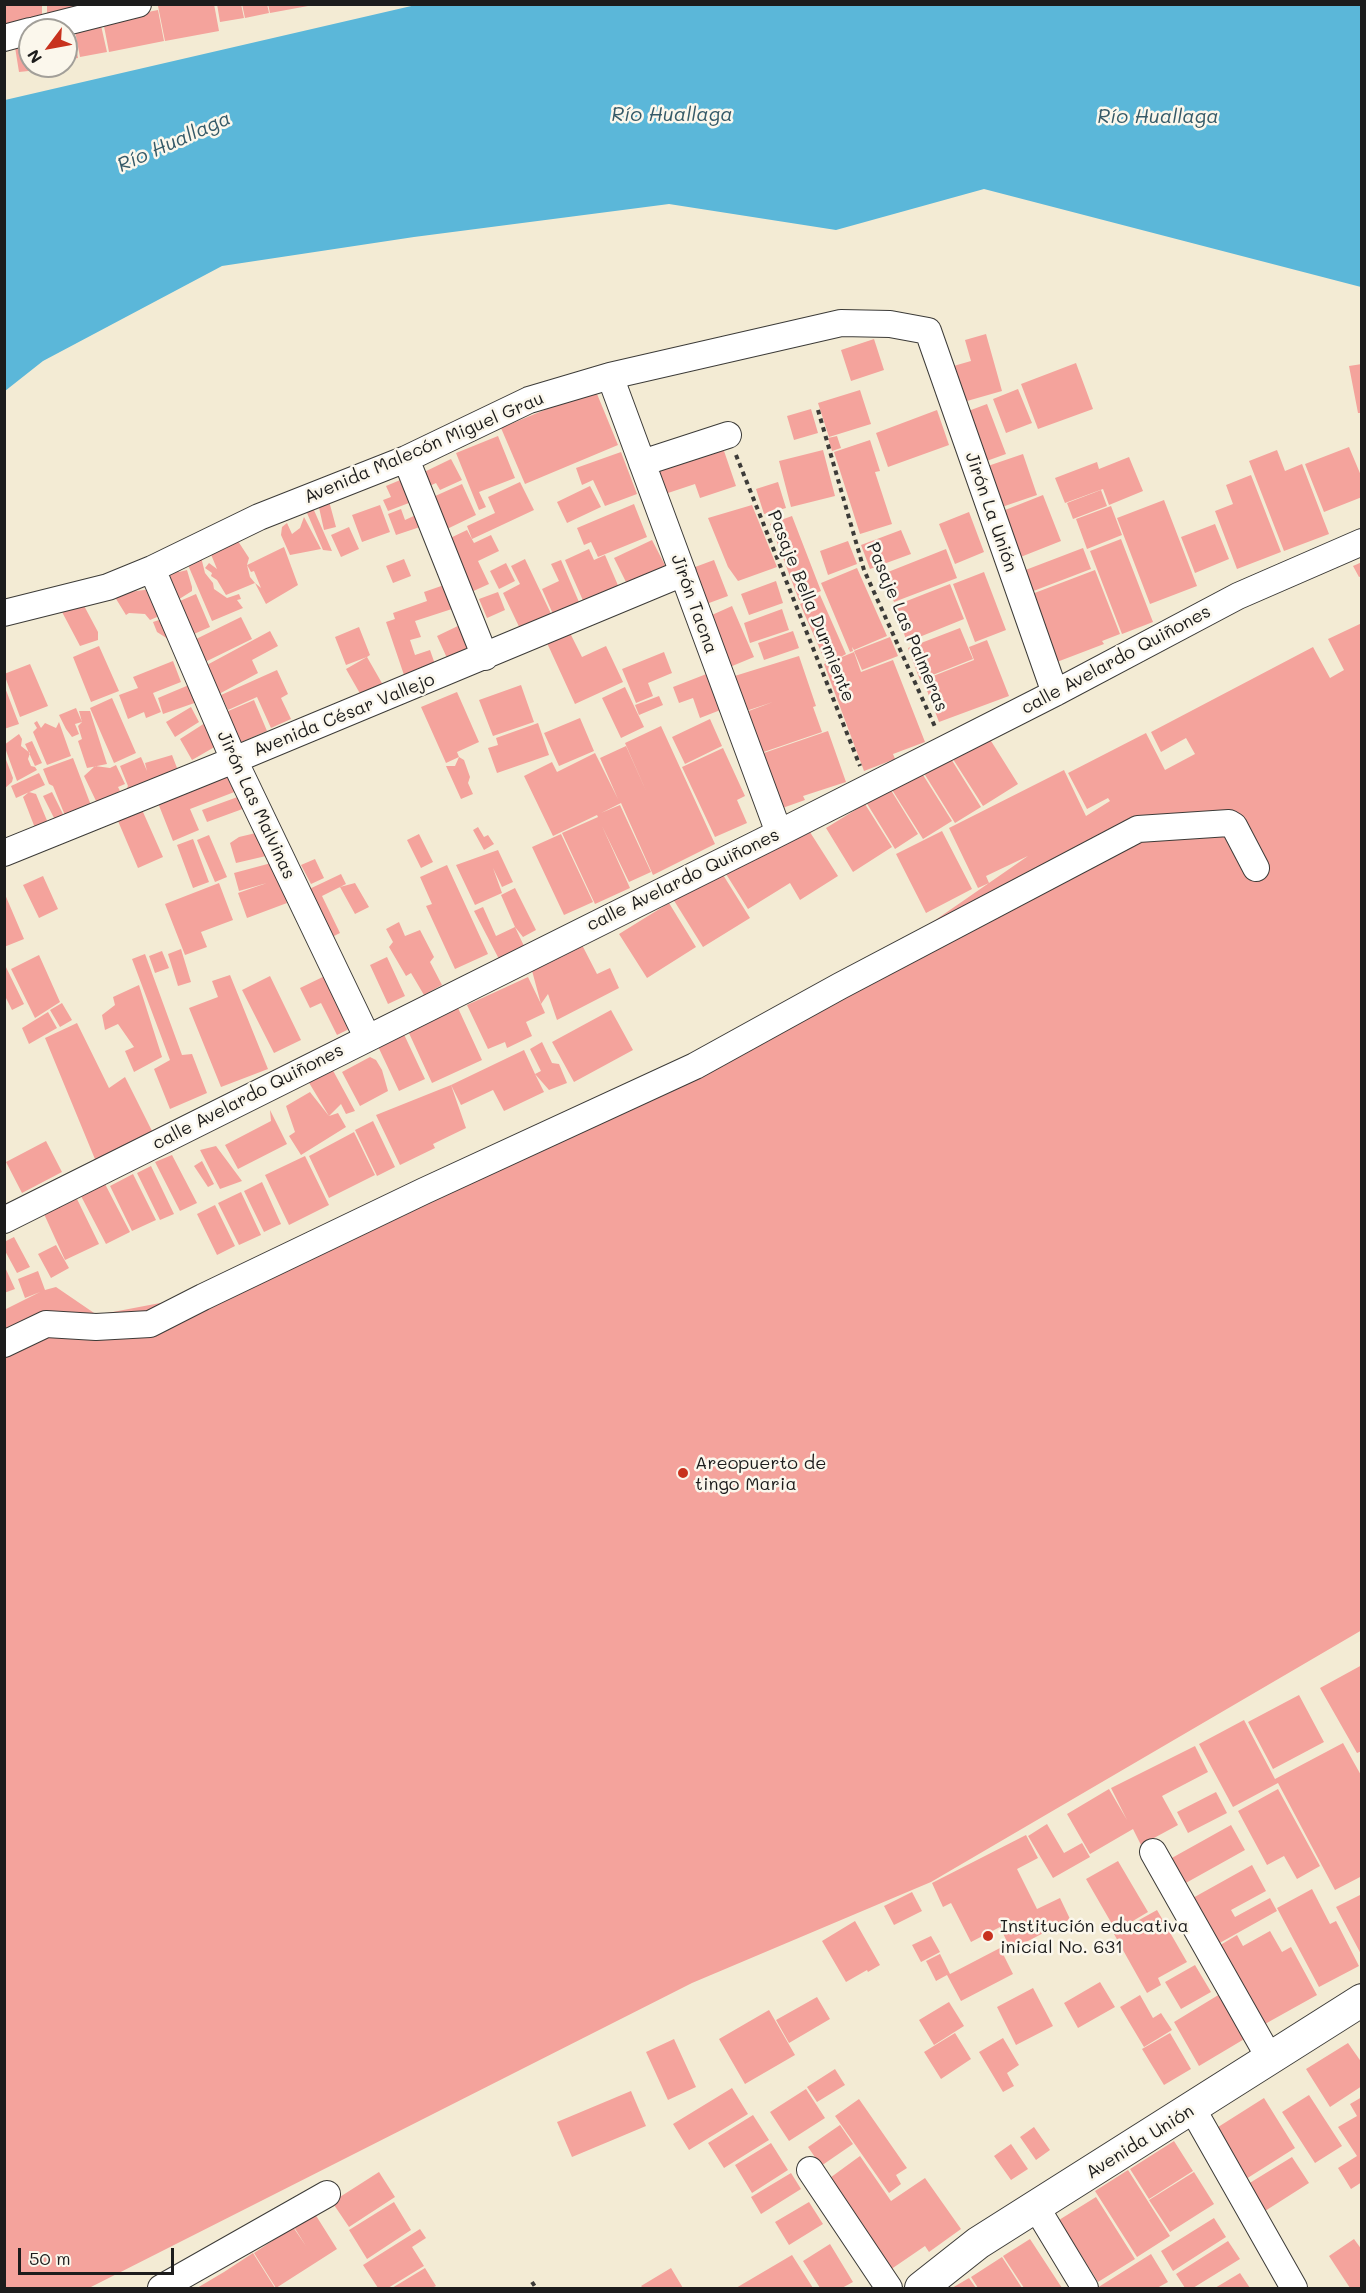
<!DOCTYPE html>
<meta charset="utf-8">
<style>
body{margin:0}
#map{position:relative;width:1366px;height:2293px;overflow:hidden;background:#f3ebd4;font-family:Mali,sans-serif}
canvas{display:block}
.frame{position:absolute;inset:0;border:6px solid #1c1c1c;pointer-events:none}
.north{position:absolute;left:18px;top:18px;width:60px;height:60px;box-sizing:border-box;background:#fbf7ec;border:2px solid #a29f99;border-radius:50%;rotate:238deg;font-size:16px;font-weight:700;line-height:24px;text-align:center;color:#1c1c1c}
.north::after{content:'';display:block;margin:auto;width:21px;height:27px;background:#c8321e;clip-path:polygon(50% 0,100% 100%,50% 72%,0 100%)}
.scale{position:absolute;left:18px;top:2248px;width:156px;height:27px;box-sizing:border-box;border:3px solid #1c1c1c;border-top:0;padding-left:8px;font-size:18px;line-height:21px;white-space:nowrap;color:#1c1c1c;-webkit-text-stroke:4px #fbf7ec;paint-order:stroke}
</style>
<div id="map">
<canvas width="1366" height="2293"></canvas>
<div class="frame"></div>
<div class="north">N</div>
<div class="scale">50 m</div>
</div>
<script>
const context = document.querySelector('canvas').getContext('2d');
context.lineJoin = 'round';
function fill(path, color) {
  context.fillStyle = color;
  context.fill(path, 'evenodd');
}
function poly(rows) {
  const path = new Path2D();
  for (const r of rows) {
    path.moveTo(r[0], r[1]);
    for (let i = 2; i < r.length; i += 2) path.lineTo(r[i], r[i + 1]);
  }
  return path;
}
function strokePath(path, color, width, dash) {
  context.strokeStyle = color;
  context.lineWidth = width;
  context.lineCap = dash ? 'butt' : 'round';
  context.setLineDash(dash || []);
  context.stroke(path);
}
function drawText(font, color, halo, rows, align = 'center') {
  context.font = font + ' Mali,sans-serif';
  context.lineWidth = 5;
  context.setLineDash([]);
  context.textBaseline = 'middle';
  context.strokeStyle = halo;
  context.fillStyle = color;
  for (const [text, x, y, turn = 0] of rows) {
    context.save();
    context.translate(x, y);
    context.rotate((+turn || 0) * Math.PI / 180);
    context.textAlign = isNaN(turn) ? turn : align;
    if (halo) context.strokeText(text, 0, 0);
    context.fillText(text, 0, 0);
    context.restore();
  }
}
fill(poly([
 [420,4,1361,5,1361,287,984,189,836,230,669,204,414,237,222,266,43,361,5,391,5,100]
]), '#5bb7d9');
fill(poly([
 [4,4,42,4,42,20,4,30],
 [47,4,99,4,47,19],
 [166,4,214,4,219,31,165,41,158,6],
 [217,4,241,4,244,18,220,22],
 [242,4,267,4,269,13,245,18],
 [268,4,308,4,308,6,270,13],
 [158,10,164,41,109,52,103,21],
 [100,21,107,52,80,57,74,26],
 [72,26,78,58,66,60,66,30],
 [30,39,30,66,38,66,38,70,19,72,14,41],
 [986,334,1002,391,960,403,950,367,971,361,965,340],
 [874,339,884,370,851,381,841,350],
 [1076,363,1093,409,1038,429,1021,384],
 [1362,364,1362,413,1358,413,1349,366],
 [595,389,618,445,525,484,501,428],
 [1018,389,1032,423,1006,433,993,399],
 [860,390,871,424,829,437,818,403],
 [987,404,1006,454,981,463,963,413],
 [811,409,818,433,794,440,787,416],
 [937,410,949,445,888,467,876,433],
 [498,436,515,478,479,492,486,507,479,510,456,453],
 [837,436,841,448,832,451,828,438],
 [870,440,880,471,875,472,892,524,860,534,834,452],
 [1349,447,1362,478,1362,497,1324,512,1305,464],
 [723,448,736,486,700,498,695,484,659,496,651,471],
 [823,450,835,496,791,507,779,461],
 [1277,450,1285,471,1302,464,1329,534,1284,551,1249,461],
 [621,452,637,494,605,506,593,480,582,485,576,468],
 [1023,454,1037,495,996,509,982,468],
 [1129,457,1143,491,1109,505,1103,489,1065,503,1055,478,1097,462,1099,469],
 [451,459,462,480,440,490,436,483,425,488,418,475],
 [1251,475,1281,552,1237,569,1215,511,1233,504,1226,485],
 [405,478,414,501,388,511,383,500,391,497,386,486],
 [520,482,534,510,472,539,467,526,495,513,488,497],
 [778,482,786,508,764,514,756,489],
 [462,484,476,515,447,529,433,497],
 [590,486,601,507,567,523,557,502],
 [1101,490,1107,506,1073,519,1067,503],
 [1043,495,1061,541,1013,560,995,514],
 [1164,500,1197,586,1150,604,1117,518],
 [329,501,336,527,324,530,318,503],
 [634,504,647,537,598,557,591,542,584,545,577,528],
 [380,505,390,532,362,542,352,515],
 [752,505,777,567,738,581,728,567,708,518],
 [1111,506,1122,535,1087,549,1076,519],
 [313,508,332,551,323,550,307,513],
 [401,509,405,520,416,515,420,527,396,535,388,514],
 [969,512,984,552,955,564,939,524],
 [792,516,821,591,799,600,770,524],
 [304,517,321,549,290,555,281,535,282,527,287,523,292,534,300,528],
 [1215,524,1229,559,1195,573,1181,537],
 [349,527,359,549,341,557,331,535],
 [467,530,474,543,491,535,499,551,478,561,489,584,469,593,444,541],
 [901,530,911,554,870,569,861,545],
 [236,538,249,558,247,565,284,547,298,585,266,604,255,583,261,588,254,571,251,572,247,565,250,577,255,583,226,595,217,580,211,576,212,573,205,568,209,563,217,569,210,552],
 [1121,539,1153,622,1122,634,1090,551],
 [652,540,667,569,629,588,614,558],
 [848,541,857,564,828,575,820,551],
 [1083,548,1091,569,1023,595,1015,574],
 [589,549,594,560,605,555,620,590,585,605,565,560],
 [946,549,957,578,894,602,883,574],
 [203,550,202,561,205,573,213,583,214,589,227,598,239,594,241,599,237,600,243,608,212,621,185,558],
 [404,559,411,576,393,583,386,566],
 [525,559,554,620,523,635,503,593,520,584,511,566],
 [561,560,582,609,556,621,542,589,559,581,551,564],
 [714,560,728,596,701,606,687,570],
 [172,562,179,572,187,570,192,587,192,591,173,603,157,573],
 [1362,562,1362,576,1359,577,1353,566],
 [506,563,515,581,499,589,490,571],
 [857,568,887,636,854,650,852,647,853,651,850,652,821,583],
 [1095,570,1120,634,1102,641,1104,644,1049,665,1024,597],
 [984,572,1006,630,975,642,953,584],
 [776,581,783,603,749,615,741,594],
 [447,584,455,608,415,621,421,637,410,640,415,655,430,650,436,667,405,678,386,622,395,619,393,613,427,601,424,592],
 [950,584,964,619,907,642,894,606],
 [152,589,164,614,150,620,145,614,129,613,126,615,113,594],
 [498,592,505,610,487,618,479,599],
 [196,594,210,627,187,637,173,604],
 [820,595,846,654,837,659,854,652,861,672,893,660,925,742,893,754,895,759,864,771,824,664,826,663,800,604],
 [81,600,98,632,98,640,80,646,61,610],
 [732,606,754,657,725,669,703,619],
 [782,609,789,630,750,643,744,623],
 [241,617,252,639,203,663,192,641],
 [165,618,174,638,189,660,203,700,163,714,158,698,196,682,189,681,184,676,171,646,174,638,168,639,157,632,153,622],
 [1362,623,1362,1630,931,1882,692,1983,89,2288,4,2288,4,1310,40,1292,25,1298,18,1279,38,1271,45,1290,56,1287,97,1315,176,1300,840,986,1028,856,986,876,989,883,978,888,949,828,1064,770,1086,816,1110,801,1108,798,1087,809,1068,773,1146,733,1165,770,1195,754,1186,738,1161,752,1151,732,1313,647,1330,678,1344,670,1328,639],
 [460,625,470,643,462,654,447,658,437,636],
 [359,627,370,655,367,657,383,685,362,697,346,669,367,657,346,665,335,637],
 [960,628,973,659,920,680,908,648],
 [270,631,278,646,252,660,258,673,219,694,205,666],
 [793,631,799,648,764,660,758,643],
 [570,633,582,657,606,646,623,682,575,704,547,643],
 [890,637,898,656,862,670,854,651],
 [987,640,1009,696,939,722,923,680,974,660,969,647],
 [99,646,119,691,91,702,73,657],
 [664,652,672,673,648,683,653,696,636,703,622,669],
 [799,656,816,706,813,707,822,732,752,756,738,715,773,702,737,714,725,679],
 [173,661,181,682,153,693,161,712,146,718,144,712,128,719,119,695,138,688,133,677],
 [30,664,48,706,20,717,4,674],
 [277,670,288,694,281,698,291,719,271,728,257,697,228,710,221,695],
 [709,673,723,709,700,718,693,698,679,703,673,687],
 [4,685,19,724,4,729],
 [521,685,534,722,493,736,479,700],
 [625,687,644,727,621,738,602,698],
 [457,692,479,742,457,752,459,757,446,763,421,707],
 [659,696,663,705,639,715,635,705],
 [112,698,136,753,114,763,90,708],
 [254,700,267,731,232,746,219,715],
 [191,707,199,722,175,737,166,722],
 [76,708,82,722,79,711,90,711,107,764,87,768,78,741,82,739,78,726,82,722,75,724,79,734,72,737,66,729,59,715],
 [209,708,218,745,192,760,180,739,205,723,198,710],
 [580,718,594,751,559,766,544,733],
 [710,719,722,746,685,764,672,737],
 [37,721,41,728,45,723,56,728,59,722,71,756,47,765,33,732,37,728,34,723],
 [538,723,549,755,497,773,488,748,498,745,496,738],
 [661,726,715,844,653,875,621,803,601,813,620,805,651,872,629,882,602,826,630,888,595,904,562,833,598,817,597,815,553,836,524,776,552,762,557,772,595,753,618,799,600,758,626,746,647,793,625,743],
 [828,731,846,782,803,796,805,800,774,811,755,756],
 [986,733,1018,784,983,806,951,756],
 [19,734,22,739,21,746,30,753,28,759,31,766,35,767,37,770,17,781,4,745],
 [32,741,42,763,35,766,25,744],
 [723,748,745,796,737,800,747,823,715,837,682,767],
 [948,754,981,807,955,823,922,770],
 [172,755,179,773,130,791,127,788,128,786,120,766,141,757,147,771,145,763],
 [5,757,13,778,12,782,4,789],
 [459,757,464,760,470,777,468,783,473,794,461,799,446,766,455,766],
 [73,758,92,808,66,818,53,786,49,784,43,769],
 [116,765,125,784,118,787,120,791,97,803,84,776,95,766,110,768],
 [918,767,952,821,923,839,889,785],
 [230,772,237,791,190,809,199,830,173,841,158,803],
 [39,773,45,785,16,798,11,786],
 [889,787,918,834,895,849,866,802],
 [29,792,36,794,48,823,35,828,23,797],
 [52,792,65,818,56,822,43,796],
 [243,795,248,807,207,822,202,810],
 [139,803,163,857,138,868,115,814],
 [865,804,892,847,853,872,826,828],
 [478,827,484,837,488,835,494,844,484,850,473,830],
 [808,829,838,876,800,900,790,883,748,909,726,874,767,848,770,853],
 [942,831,972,889,926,913,896,854],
 [260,832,266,856,236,863,230,843,239,837],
 [419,834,433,862,421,868,407,840],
 [561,834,593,902,564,915,532,847],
 [209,835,227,877,215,882,197,840],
 [193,839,209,882,193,888,177,845],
 [498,850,513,882,502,887,493,868,502,893,475,905,456,865],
 [315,859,324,878,311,884,301,865],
 [275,862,287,903,247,918,238,893,267,883,239,891,234,873],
 [447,865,488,954,455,969,426,906,432,904,420,877],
 [720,870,750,918,703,947,673,899],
 [341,874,346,884,322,896,340,933,326,940,303,892],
 [43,876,58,909,39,918,23,885],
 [219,883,233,920,201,932,207,947,185,955,165,904],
 [355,883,369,907,355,914,340,887],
 [515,888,536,930,523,937,515,927,501,895],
 [4,892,24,939,4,947],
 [669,903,696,947,647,978,619,934],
 [483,907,496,936,515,927,524,946,499,959,474,911],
 [399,922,405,936,420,930,434,957,430,962,442,985,424,995,411,973,406,976,389,947,393,942,386,929],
 [581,943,597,974,610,968,619,988,557,1020,548,994,541,1004,545,1013,526,1022,532,1036,507,1048,505,1042,488,1049,467,1005,528,977,541,1004,531,967],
 [181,949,191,982,178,986,168,954],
 [162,951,169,968,155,973,149,956],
 [145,954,182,1055,192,1054,207,1093,170,1109,154,1069,170,1060,132,959],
 [39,955,60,1002,35,1018,11,969],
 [387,957,405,996,388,1004,370,965],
 [4,963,24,1004,12,1010,4,994],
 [331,973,357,1025,337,1035,321,1003,310,1008,300,988],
 [230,975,268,1069,221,1087,189,1008,218,997,212,981],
 [270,976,301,1040,274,1053,242,990],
 [139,985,162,1057,134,1072,125,1051,134,1047,118,1024,105,1030,102,1015,115,1005,113,997],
 [62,1003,72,1020,60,1027,50,1010],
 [458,1008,482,1060,432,1083,408,1031],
 [611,1010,633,1050,574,1082,552,1042],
 [48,1012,57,1028,29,1044,22,1028],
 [77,1023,109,1088,125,1077,155,1137,97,1164,45,1038],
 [400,1026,425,1079,399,1091,374,1038],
 [542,1042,552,1063,559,1064,567,1083,549,1090,535,1074,544,1092,504,1111,493,1090,461,1105,451,1085,524,1050,535,1074,541,1071,530,1049],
 [370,1057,376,1060,382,1070,388,1091,360,1106,342,1072],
 [330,1065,355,1111,346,1114,341,1104,329,1116,338,1113,346,1127,301,1155,289,1136,295,1132,286,1106,310,1092,329,1116,305,1076],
 [451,1085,466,1128,433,1144,435,1148,400,1165,376,1115],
 [270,1110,287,1144,238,1169,225,1145,271,1121],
 [373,1121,395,1167,377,1176,355,1130],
 [354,1132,375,1175,329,1198,309,1156],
 [46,1141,62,1172,22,1193,6,1162],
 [216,1146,242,1181,220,1189,200,1150],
 [172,1155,197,1203,180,1211,155,1162],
 [305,1156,329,1205,289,1225,265,1175],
 [202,1161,214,1184,208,1187,194,1166],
 [151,1166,174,1214,160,1220,137,1173],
 [133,1174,156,1220,132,1231,110,1186],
 [262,1182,281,1224,264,1232,244,1191],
 [105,1184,130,1232,106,1244,81,1196],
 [241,1192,261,1235,239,1245,218,1203],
 [77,1199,99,1244,65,1260,44,1214],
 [215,1205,235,1246,217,1255,197,1214],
 [14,1237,30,1267,17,1273,4,1249,4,1242],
 [56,1245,69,1268,51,1278,38,1254],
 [4,1265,15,1289,4,1293],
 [1362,1665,1362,1751,1357,1753,1320,1688],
 [1299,1695,1324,1742,1273,1769,1248,1722],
 [1244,1720,1275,1779,1343,1743,1362,1777,1362,1876,1335,1890,1278,1783,1233,1807,1199,1744],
 [1195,1746,1208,1772,1162,1796,1178,1825,1141,1845,1133,1829,1090,1854,1067,1814,1109,1789,1127,1820,1111,1788],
 [1278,1789,1320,1866,1297,1879,1284,1856,1267,1865,1238,1811],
 [1216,1792,1227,1813,1188,1833,1177,1812],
 [1047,1824,1064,1853,1082,1843,1090,1857,1053,1878,1028,1836],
 [1231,1825,1245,1850,1184,1884,1170,1859],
 [1026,1835,1038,1858,1017,1869,1037,1909,1060,1898,1070,1919,1011,1950,1000,1927,971,1942,951,1903,943,1907,932,1883],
 [1118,1861,1148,1912,1116,1931,1086,1879],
 [1252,1865,1266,1891,1231,1910,1235,1917,1270,1898,1277,1911,1216,1945,1191,1899],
 [1312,1889,1330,1924,1336,1921,1359,1966,1319,1987,1277,1908],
 [912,1892,922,1911,894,1925,884,1906],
 [1362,1894,1362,1956,1336,1907],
 [1157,1910,1187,1962,1158,1978,1161,1985,1147,1993,1114,1934],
 [855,1921,880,1965,868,1972,867,1970,846,1982,822,1941],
 [1270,1931,1282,1952,1291,1947,1317,1995,1256,2029,1212,1950,1237,1935,1243,1946],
 [931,1936,940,1952,921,1962,912,1945],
 [1000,1948,1013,1974,961,2001,947,1975,936,1981,926,1961,940,1954,950,1974],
 [1195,1965,1211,1992,1181,2009,1165,1982],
 [1100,1982,1115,2007,1078,2028,1064,2003],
 [1033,1988,1053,2026,1016,2045,997,2007],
 [1220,1994,1246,2038,1199,2066,1174,2022],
 [1140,1995,1153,2018,1161,2013,1172,2030,1144,2047,1120,2007],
 [817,1997,830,2019,789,2043,776,2020],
 [949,2002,964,2026,934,2045,919,2020],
 [769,2010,795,2055,745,2084,719,2039],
 [955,2033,971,2059,941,2079,924,2052],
 [1170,2033,1191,2069,1164,2085,1142,2049],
 [1003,2038,1019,2065,1007,2073,1014,2086,1003,2092,979,2052],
 [674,2039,696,2087,668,2100,646,2052],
 [1348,2043,1362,2063,1362,2086,1330,2107,1306,2069],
 [835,2069,845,2085,817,2102,807,2087],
 [732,2088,748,2114,689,2150,673,2124],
 [806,2089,825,2118,789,2141,770,2112],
 [631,2091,646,2126,572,2157,557,2122],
 [1309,2095,1342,2146,1315,2163,1282,2112],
 [1362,2097,1362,2153,1360,2154,1362,2157,1362,2182,1351,2189,1338,2168,1357,2156,1338,2127,1357,2116,1350,2104],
 [1264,2098,1295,2148,1246,2179,1215,2129],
 [859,2099,907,2168,896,2175,901,2184,889,2193,835,2116],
 [753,2115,769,2140,724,2168,708,2143],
 [840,2125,853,2144,821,2166,808,2147],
 [1034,2127,1050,2150,1036,2160,1020,2137],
 [1174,2141,1193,2171,1149,2199,1130,2169],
 [771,2143,788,2170,752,2193,735,2165],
 [1011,2144,1028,2169,1011,2180,994,2156],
 [860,2156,891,2201,925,2178,961,2229,929,2252,925,2246,887,2272,823,2183],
 [1292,2157,1309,2183,1265,2211,1248,2184],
 [1128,2170,1170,2236,1137,2257,1095,2191],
 [379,2172,395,2197,349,2227,332,2202],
 [1194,2172,1214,2204,1170,2232,1149,2200],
 [791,2173,801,2189,761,2214,751,2197],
 [1096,2197,1135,2259,1098,2282,1059,2220],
 [394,2202,411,2230,367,2259,349,2230],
 [809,2202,823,2224,789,2245,775,2222],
 [315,2214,337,2249,276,2288,254,2253,293,2227,306,2246,294,2227],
 [1214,2218,1226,2237,1173,2271,1161,2251],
 [420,2229,426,2238,412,2247,424,2266,388,2288,378,2288,363,2265],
 [1030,2239,1062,2288,1024,2288,1003,2256],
 [1354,2239,1362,2250,1362,2288,1350,2288,1329,2256],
 [1228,2241,1240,2259,1193,2288,1185,2288,1176,2274],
 [830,2244,853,2282,842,2288,820,2288,803,2261],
 [253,2253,275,2288,197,2288,224,2272],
 [1151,2254,1168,2282,1157,2288,1097,2288],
 [792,2255,813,2288,736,2288],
 [1002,2257,1022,2288,978,2288,971,2277],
 [425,2268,436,2286,432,2288,392,2288],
 [671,2268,683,2288,643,2288,641,2286],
 [1240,2273,1250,2288,1215,2288],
 [969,2278,976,2288,952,2288]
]), '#f4a39c');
const minor = poly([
 [35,30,138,4],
 [4,38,30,31],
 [610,376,779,833],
 [406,459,485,657],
 [642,463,728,435],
 [152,569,234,760,367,1037],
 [4,613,108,587,152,569,259,517,406,459,529,400,610,376,841,323,890,324,928,331,1055,693],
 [4,853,234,760,683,573],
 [4,1220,779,833,1055,693,1238,596,1362,542],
 [4,1344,46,1324,96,1327,150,1324,203,1297,424,1191,695,1066,840,986,1138,829,1229,823,1234,826,1256,868],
 [1153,1852,1269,2057],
 [1192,2108,1294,2288],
 [810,2170,889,2288],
 [1036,2207,1085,2288],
 [161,2288,327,2194]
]);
const major = poly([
 [921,2288,978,2243,1362,2000]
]);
strokePath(minor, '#3c3b38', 28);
strokePath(major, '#3c3b38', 34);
strokePath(poly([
 [818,410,864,570,936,729],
 [736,455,860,766],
 [532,2282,536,2288]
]), '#3c3b38', 4, [4.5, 4.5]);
strokePath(minor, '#fff', 26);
strokePath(major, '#fff', 32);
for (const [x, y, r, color] of [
 [683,1473,6,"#c8321e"],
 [988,1936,6,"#c8321e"]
]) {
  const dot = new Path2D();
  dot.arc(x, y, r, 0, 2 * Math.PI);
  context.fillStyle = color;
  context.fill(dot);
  strokePath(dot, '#fbf7ec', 2);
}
drawText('18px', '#1c1c1c', '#fbf7ec', [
 ["Avenida Malecón Miguel Grau",424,448,-23],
 ["Jirón La Unión",991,512,71],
 ["Jirón Tacna",694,604,70],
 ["Pasaje Bella Durmiente",811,606,68],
 ["Pasaje Las Palmeras",907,627,67],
 ["calle Avelardo Quiñones",1116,660,-28],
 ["Avenida César Vallejo",344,715,-22],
 ["Jirón Las Malvinas",256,805,65],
 ["calle Avelardo Quiñones",683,880,-26],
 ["calle Avelardo Quiñones",248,1097,-27],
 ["Avenida Unión",1140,2142,-32]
]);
drawText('18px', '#1c1c1c', '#fbf7ec', [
 ["Areopuerto de",695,1463],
 ["tingo Maria",695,1484],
 ["Institución educativa",1000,1926],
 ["inicial No. 631",1000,1947]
], 'left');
drawText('italic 20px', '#355a68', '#fbf7ec', [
 ["Río Huallaga",672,115],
 ["Río Huallaga",1158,117],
 ["Río Huallaga",174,142,-24]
]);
</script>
